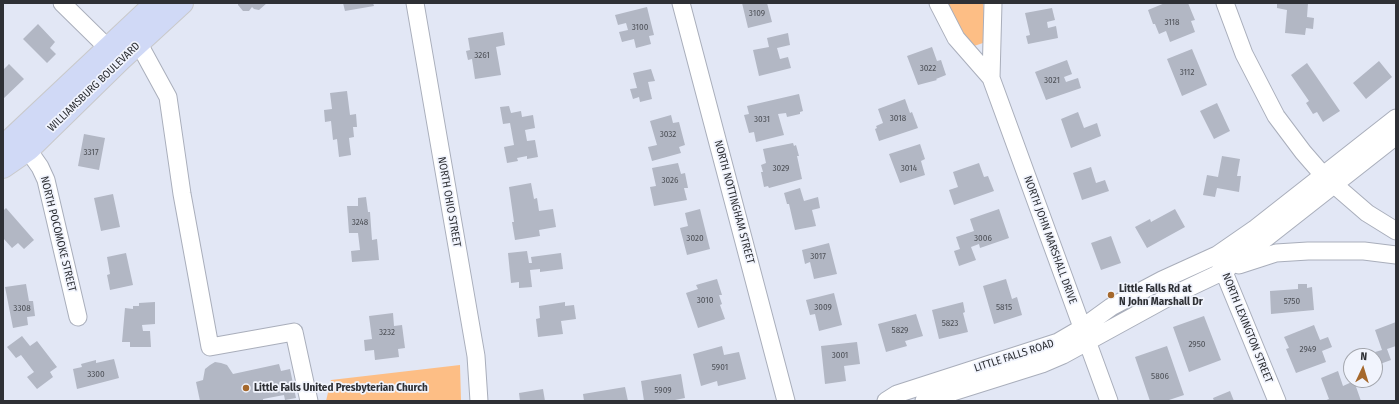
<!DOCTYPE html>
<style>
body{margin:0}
#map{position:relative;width:1399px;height:404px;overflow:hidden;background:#e2e7f5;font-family:"Fira Sans Condensed",sans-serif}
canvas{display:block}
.frame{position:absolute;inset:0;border:4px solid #2e3035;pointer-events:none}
.north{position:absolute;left:1343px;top:348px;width:40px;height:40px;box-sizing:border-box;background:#f1f4fd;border:1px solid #a3a6ad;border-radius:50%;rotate:4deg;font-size:11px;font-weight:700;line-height:16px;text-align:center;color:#2e3035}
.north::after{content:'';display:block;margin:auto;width:14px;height:18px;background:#a5682c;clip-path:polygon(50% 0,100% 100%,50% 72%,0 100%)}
</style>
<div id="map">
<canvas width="1399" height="404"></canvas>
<div class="frame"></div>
<div class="north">N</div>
</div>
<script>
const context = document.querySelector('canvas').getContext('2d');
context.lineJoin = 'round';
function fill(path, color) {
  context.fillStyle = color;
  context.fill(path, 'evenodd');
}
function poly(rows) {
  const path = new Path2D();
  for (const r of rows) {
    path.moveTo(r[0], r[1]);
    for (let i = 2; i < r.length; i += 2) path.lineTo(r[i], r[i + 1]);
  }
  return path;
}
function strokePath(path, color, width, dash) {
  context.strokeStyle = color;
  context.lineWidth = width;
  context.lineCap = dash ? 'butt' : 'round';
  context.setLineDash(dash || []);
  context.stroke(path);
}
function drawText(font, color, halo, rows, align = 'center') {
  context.font = font + ' "Fira Sans Condensed",sans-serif';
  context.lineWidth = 3.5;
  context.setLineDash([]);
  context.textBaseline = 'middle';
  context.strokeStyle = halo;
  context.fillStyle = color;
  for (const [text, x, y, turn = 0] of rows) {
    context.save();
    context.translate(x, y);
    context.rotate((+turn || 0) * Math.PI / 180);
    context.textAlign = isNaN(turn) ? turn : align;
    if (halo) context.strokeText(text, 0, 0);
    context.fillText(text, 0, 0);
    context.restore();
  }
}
fill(poly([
 [944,3,983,3,986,30,986,42,971,47],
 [460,365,461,401,326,401,331,380]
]), '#fdbe85');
fill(poly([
 [238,3,267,3,259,10,254,9,252,7,249,11,243,11,238,5],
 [343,3,373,3,374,6,345,11],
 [742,3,767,3,772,22,748,28],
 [1165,3,1188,3,1195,20,1191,21,1195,32,1170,42,1166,31,1159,34,1155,24,1153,24,1148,10],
 [1277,3,1308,3,1307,17,1314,18,1313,29,1306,28,1305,35,1285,33,1287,10,1277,8],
 [647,7,654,35,649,36,651,44,636,48,634,39,622,42,619,32,628,30,626,23,618,25,615,15],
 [1052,8,1055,20,1047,22,1048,28,1056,26,1058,38,1028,44,1026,36,1030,35,1025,13],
 [38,24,55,42,50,48,56,54,47,63,23,39],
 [503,32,505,45,496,47,501,75,475,79,472,59,468,60,466,51,470,50,468,38],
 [788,33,790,45,777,48,780,59,788,57,791,68,759,76,753,50,769,47,767,38],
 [932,47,937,61,941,60,946,75,936,79,937,80,918,85,907,56],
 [1192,49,1207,85,1182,96,1167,59],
 [1067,60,1072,74,1064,77,1066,82,1078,78,1081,88,1046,100,1035,72],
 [1379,61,1392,77,1366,99,1353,83],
 [1307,63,1340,111,1323,122,1317,112,1313,114,1306,103,1309,101,1291,75],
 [9,64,24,79,3,99,3,70],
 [651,69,655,81,648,82,652,99,640,102,639,97,633,99,630,89,637,88,633,73],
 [347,91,350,115,356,114,357,127,353,127,354,137,349,138,351,155,339,157,337,139,333,140,331,121,325,122,324,110,332,109,330,93],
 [799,94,803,111,800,112,800,114,787,117,786,113,778,114,784,135,756,142,754,132,749,133,744,115,749,114,747,106],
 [905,99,910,113,912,112,918,128,879,141,875,129,877,128,876,126,883,123,878,109],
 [1217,103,1230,131,1214,139,1200,111],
 [509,106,511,113,521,111,522,117,533,115,535,128,525,130,527,141,535,140,538,157,527,159,527,156,517,158,518,161,507,163,504,147,514,145,510,123,503,124,500,107],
 [1078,112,1084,128,1097,123,1101,136,1071,148,1061,119],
 [671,115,673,123,679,122,685,145,679,147,681,153,652,161,648,147,657,145,650,121],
 [84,134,105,138,99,170,78,166],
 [793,143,794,146,796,145,799,156,797,156,802,179,769,188,768,186,764,187,761,172,763,172,761,165,766,163,763,149],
 [920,144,925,159,921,161,925,175,900,183,889,154],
 [1222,156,1240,159,1237,176,1241,176,1239,192,1217,188,1215,197,1203,195,1207,175,1218,177],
 [678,163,681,174,685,173,688,188,684,188,687,200,654,206,650,187,656,186,652,168],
 [979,163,984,177,988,176,994,191,954,205,949,190,958,187,953,172],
 [1091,167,1096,183,1105,180,1109,191,1082,200,1073,173],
 [531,183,534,199,537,198,539,211,553,209,556,227,539,230,540,236,515,240,512,222,514,222,509,187],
 [800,188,804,201,818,197,820,208,812,210,816,226,795,230,789,204,787,204,784,193],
 [113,194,120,227,101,231,94,198],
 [366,197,368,212,370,212,372,240,377,239,379,260,352,262,351,251,360,250,358,233,349,233,347,206,358,206,358,198],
 [6,208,34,240,24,249,18,243,12,248,3,238,3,211],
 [700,209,710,249,687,255,680,228,688,226,685,213],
 [999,209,1009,238,980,248,979,244,971,247,976,260,959,266,954,251,960,249,956,237,974,231,970,219],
 [1175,209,1185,227,1147,248,1135,227,1150,219,1151,222],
 [1111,236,1121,263,1101,270,1091,243],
 [829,243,837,274,814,279,810,262,805,264,802,250],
 [527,251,529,263,532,263,531,257,561,253,563,269,540,272,540,269,530,270,532,287,519,288,519,282,511,283,508,253],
 [126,253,133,285,110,290,107,275,110,274,107,257],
 [717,279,722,295,719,295,722,304,720,305,725,319,698,328,686,293,698,289,696,285],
 [1006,279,1012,299,1017,297,1022,315,994,324,983,286],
 [26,284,29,301,33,301,35,316,27,317,28,325,13,328,5,287],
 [1298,284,1307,284,1307,288,1312,287,1314,310,1271,314,1270,291,1298,289],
 [834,293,842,325,819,331,815,314,810,315,806,300],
 [155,302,155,324,142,325,143,331,150,331,151,347,130,347,130,342,122,342,125,308,133,309,133,306,139,306,139,303],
 [565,302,565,306,574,305,576,319,561,321,563,334,538,337,536,319,540,318,539,306],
 [963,302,965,312,963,313,968,332,939,339,932,310],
 [393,313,394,326,402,325,405,348,398,349,399,357,375,360,374,350,365,351,364,340,372,339,369,316],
 [916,314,923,336,905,341,907,346,886,352,878,324],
 [1204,316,1221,360,1189,372,1173,327],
 [1396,322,1396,346,1387,349,1391,360,1380,364,1375,352,1382,350,1375,330],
 [1314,325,1320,340,1328,337,1332,347,1322,351,1326,362,1296,373,1286,349,1289,348,1284,337],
 [22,336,30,346,37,341,57,367,50,372,53,377,37,389,27,377,34,372,21,355,16,358,7,347],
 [857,342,860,364,844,366,846,381,825,384,821,346],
 [722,346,724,355,739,352,746,379,718,386,717,381,701,386,693,354],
 [1167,346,1184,395,1166,401,1150,401,1135,357],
 [114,359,119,378,77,389,73,369,82,367,81,364,96,360,96,363],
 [215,362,221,363,227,365,233,374,279,364,281,371,290,369,296,398,285,400,284,395,263,399,263,401,200,401,196,382,203,380,205,369,210,365],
 [1338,371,1343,386,1354,381,1361,401,1324,401,1329,399,1321,378],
 [681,374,685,398,670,401,644,401,641,381],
 [625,387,628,401,584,401,583,394],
 [543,389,545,401,520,401,519,393],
 [1230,391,1234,401,1214,401,1213,398]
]), '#b2b7c4');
const minor = poly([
 [62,3,117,57],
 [415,3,476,356,479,401],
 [681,3,786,401],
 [938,3,956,38,991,78,1109,401],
 [1225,3,1244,54,1276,116,1303,152,1323,175,1367,213,1396,231],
 [131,35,139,44,168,97,182,194,210,347,294,332,309,401],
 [991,78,993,3],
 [21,140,40,167,46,180,78,317],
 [1219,260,1277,401],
 [1239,265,1276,253,1308,251,1364,251,1396,255],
 [886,401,897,394,1058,342,1082,328,1111,307,1162,280,1217,255,1256,228,1396,118],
 [924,401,1042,364,1063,355,1167,298,1224,271,1396,136]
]);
const major = poly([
 [3,147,156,3],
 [3,167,29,149,120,60,182,3]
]);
strokePath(minor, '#a9aebb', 19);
strokePath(major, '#c9c9ca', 24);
strokePath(minor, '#fff', 17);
strokePath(major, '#d0d9f6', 22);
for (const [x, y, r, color] of [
 [1111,295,4,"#a5682c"],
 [246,388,4,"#a5682c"]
]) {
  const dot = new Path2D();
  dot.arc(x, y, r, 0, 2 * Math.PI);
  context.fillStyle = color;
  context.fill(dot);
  strokePath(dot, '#f1f4fd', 1.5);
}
drawText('9px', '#4f5259', null, [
 ["3109",757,13],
 ["3118",1172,22],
 ["3100",640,27],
 ["3261",482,55],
 ["3022",928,68],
 ["3112",1187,72],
 ["3021",1052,80],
 ["3018",898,118],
 ["3031",762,119],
 ["3032",668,134],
 ["3317",91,152],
 ["3029",781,168],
 ["3014",909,168],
 ["3026",670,180],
 ["3248",360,222],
 ["3020",695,238],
 ["3006",983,238],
 ["3017",818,256],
 ["3010",705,300],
 ["5750",1292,301],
 ["3009",823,307],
 ["5815",1004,307],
 ["3308",22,308],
 ["5823",950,323],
 ["5829",900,330],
 ["3232",387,332],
 ["2950",1197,344],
 ["2949",1308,349],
 ["3001",840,355],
 ["5901",720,367],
 ["3300",96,374],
 ["5806",1160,376],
 ["5909",663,390]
]);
drawText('11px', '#2e3035', '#f1f4fd', [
 ["WILLIAMSBURG BOULEVARD",94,87,-44],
 ["NORTH OHIO STREET",449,202,80],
 ["NORTH NOTTINGHAM STREET",734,202,75],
 ["NORTH POCOMOKE STREET",58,234,76],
 ["NORTH JOHN MARSHALL DRIVE",1050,240,70],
 ["NORTH LEXINGTON STREET",1247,328,68],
 ["LITTLE FALLS ROAD",1014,356,-18]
]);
drawText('bold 11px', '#2e3035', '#f1f4fd', [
 ["Little Falls Rd at",1119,289],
 ["N John Marshall Dr",1119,302],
 ["Little Falls United Presbyterian Church",254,388]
], 'left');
</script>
